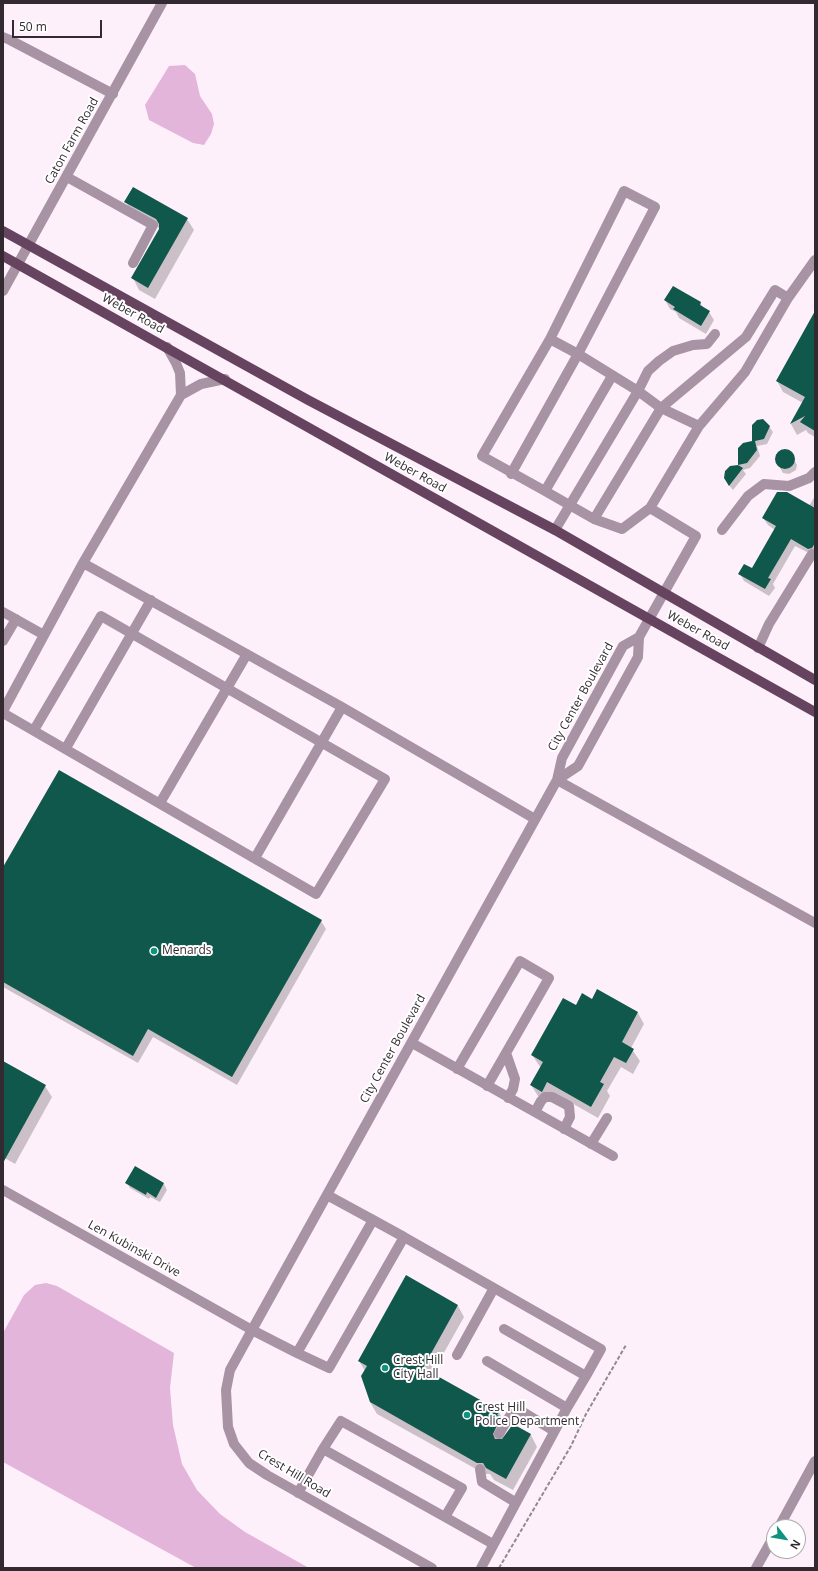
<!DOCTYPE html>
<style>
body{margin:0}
#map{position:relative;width:818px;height:1571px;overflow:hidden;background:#fef0fb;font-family:"Open Sans",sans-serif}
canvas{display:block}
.frame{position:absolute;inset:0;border:4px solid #332a31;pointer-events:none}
.north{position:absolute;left:766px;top:1519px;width:40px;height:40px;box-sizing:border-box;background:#fff;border:1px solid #adaaad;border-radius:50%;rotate:121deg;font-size:11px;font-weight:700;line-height:16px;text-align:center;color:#332a31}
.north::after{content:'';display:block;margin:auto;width:14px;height:18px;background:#0e947e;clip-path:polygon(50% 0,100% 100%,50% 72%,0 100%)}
.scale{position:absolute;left:12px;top:20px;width:90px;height:18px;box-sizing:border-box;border:2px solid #332a31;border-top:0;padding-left:5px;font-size:12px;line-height:14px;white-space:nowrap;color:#332a31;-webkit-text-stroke:3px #fff;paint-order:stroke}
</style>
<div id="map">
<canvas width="818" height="1571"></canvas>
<div class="frame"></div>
<div class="north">N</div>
<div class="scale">50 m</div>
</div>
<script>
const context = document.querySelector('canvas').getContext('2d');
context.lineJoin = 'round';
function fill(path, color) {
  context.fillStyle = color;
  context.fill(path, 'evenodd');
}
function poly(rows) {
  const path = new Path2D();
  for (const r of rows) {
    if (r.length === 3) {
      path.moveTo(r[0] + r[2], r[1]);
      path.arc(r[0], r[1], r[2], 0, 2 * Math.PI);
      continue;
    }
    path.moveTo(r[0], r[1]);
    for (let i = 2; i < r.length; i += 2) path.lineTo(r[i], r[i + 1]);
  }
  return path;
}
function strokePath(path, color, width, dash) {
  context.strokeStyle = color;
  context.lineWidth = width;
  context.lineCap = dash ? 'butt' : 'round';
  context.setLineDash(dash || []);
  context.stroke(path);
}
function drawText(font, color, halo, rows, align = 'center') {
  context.font = font + ' "Open Sans",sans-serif';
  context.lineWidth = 4;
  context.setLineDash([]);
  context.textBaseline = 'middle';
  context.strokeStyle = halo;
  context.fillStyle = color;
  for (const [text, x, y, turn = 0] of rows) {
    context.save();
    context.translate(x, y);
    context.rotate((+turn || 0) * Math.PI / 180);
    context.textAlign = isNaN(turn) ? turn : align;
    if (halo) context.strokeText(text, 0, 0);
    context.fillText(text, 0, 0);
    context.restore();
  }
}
fill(poly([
 [185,65,195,74,200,96,212,114,214,124,211,134,204,145,193,143,149,120,145,105,169,66],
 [46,1283,57,1286,174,1353,170,1388,173,1425,182,1464,197,1490,220,1514,245,1532,309,1568,196,1568,3,1462,3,1333,24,1295,35,1285]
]), '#e4b5da');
fill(poly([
 [126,202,187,219,194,230,155,299,139,290,133,278,161,229,132,213],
 [665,300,700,303,704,308,709,312,714,320,706,334,679,318,676,312,670,309],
 [815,313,815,437,808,433,806,430,797,435,791,424,803,403,783,392,777,381],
 [760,420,766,422,773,432,767,444,757,446,760,456,750,468,743,470,746,474,733,490,728,484,739,466,739,448,753,442,752,429,755,423],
 [781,451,789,451,797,465,796,470,789,474,783,473,776,461,776,455],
 [815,496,815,556,795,546,773,584,775,588,769,596,744,581,740,574,752,569,775,530,768,525,763,518,809,506],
 [3,869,321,921,326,929,237,1085,153,1037,138,1063,3,987],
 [592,1000,638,1013,644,1024,631,1048,640,1061,633,1074,621,1067,607,1091,610,1096,598,1118,554,1093,548,1102,538,1096,531,1085,541,1068,532,1055,576,1006],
 [3,1062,45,1086,52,1097,15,1164,3,1157],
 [135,1168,164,1184,167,1190,160,1202,150,1197,149,1199,130,1188,127,1183],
 [458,1306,464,1317,432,1374,499,1412,507,1430,502,1439,513,1425,531,1435,537,1447,513,1490,494,1480,490,1474,485,1474,377,1414,370,1402,365,1371,359,1361]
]), '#0003');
fill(poly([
 [133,187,188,218,148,288,131,278,159,229,159,224,156,219,124,202],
 [673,286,701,302,700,305,710,311,701,326,673,309,675,307,664,300],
 [815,311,815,431,800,422,805,416,790,424,805,397,776,381],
 [763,419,770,426,764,439,755,441,757,450,747,463,738,465,743,468,729,486,724,478,725,471,730,466,738,465,738,448,743,443,752,441,752,425,757,420],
 [785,459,10],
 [777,492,787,492,815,508,815,543,812,548,808,549,791,539,768,578,771,579,765,589,738,574,744,564,752,568,776,526,762,518],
 [59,770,322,920,232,1077,148,1029,133,1056,3,982,3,867],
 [597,989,638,1012,622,1042,634,1049,626,1063,614,1057,600,1082,604,1084,591,1107,547,1082,542,1092,530,1085,543,1062,531,1055,563,998,576,1005,582,993,592,999],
 [3,1061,46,1085,3,1163],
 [135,1166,164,1183,156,1198,147,1192,146,1195,125,1183],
 [406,1275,458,1305,423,1368,500,1411,497,1415,501,1417,493,1434,495,1439,502,1439,513,1424,531,1434,506,1479,486,1468,483,1463,477,1463,370,1402,361,1376,367,1366,358,1361]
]), '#0f584b');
strokePath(poly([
 [499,1568,571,1446,586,1414,626,1345]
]), '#948992', 2, [4, 2]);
strokePath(poly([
 [3,37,10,40,113,94],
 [67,177,153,225,133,263],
 [3,291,162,3],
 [788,298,815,260],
 [167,347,176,363,180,373,181,395],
 [612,376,545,491,594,519,622,529,650,508,699,426,661,408,638,391,648,371,659,361,673,351,693,345,707,344,715,334],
 [511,474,578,354,638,391,555,530],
 [545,491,482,456,550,339,578,354,655,207,624,191,550,339],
 [594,519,661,408,746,337,775,290,788,298,745,372,699,426],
 [722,530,748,496,764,484,789,486,809,478,815,472],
 [83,563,342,707,535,819],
 [3,612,44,635],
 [3,641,16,619],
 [758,648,769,624,812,554],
 [3,711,83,563,181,395,201,384,225,379],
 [3,713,316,894,385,779,101,616,34,730],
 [66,748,151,600],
 [557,780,578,766,638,657,639,637,696,536,650,508],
 [557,780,815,923],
 [160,803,247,654],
 [255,858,342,707],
 [412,1043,613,1156],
 [506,1053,515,1079,513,1089,508,1098],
 [457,1069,520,961,549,978,487,1086],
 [535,1112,541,1101,545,1097,552,1097,569,1106,570,1117,564,1129],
 [591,1144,607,1118],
 [3,1190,252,1330,297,1353,329,1368,404,1237,373,1220,297,1353],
 [327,1195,373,1220],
 [404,1237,494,1288,457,1355],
 [494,1288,601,1349,586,1376,504,1329],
 [487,1361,567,1408,586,1376],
 [499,1434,511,1414,517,1411,523,1412,554,1431],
 [480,1469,482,1482,515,1502],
 [298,1493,323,1449],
 [445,1517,462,1488,341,1421,323,1449,445,1517,493,1544],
 [779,1527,815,1461],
 [432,1568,267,1475,249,1463,234,1444,228,1427,226,1390,230,1370,252,1330,557,780,562,758,623,646,639,637],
 [481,1568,567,1408],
 [756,1568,774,1536]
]), '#a793a3', 10);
strokePath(poly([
 [3,231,308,400,555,530,815,680],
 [3,256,815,712]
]), '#66445f', 10);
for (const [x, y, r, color] of [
 [154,951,4,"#0e947e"],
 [385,1368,4,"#0e947e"],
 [467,1415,4,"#0e947e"]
]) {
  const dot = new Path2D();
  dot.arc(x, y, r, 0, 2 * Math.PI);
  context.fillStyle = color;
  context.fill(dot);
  strokePath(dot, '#fff', 1.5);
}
drawText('12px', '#332a31', '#fff', [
 ["Caton Farm Road",72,141,-61],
 ["Weber Road",133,314,29],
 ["Weber Road",415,473,29],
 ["Weber Road",698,631,29],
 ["City Center Boulevard",581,697,-61],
 ["City Center Boulevard",393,1049,-61],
 ["Len Kubinski Drive",134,1249,29],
 ["Crest Hill Road",294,1474,31]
]);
drawText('12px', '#332a31', '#fff', [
 ["Menards",162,951],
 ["Crest Hill",393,1361],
 ["City Hall",393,1375],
 ["Crest Hill",475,1408],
 ["Police Department",475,1422]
], 'left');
</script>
